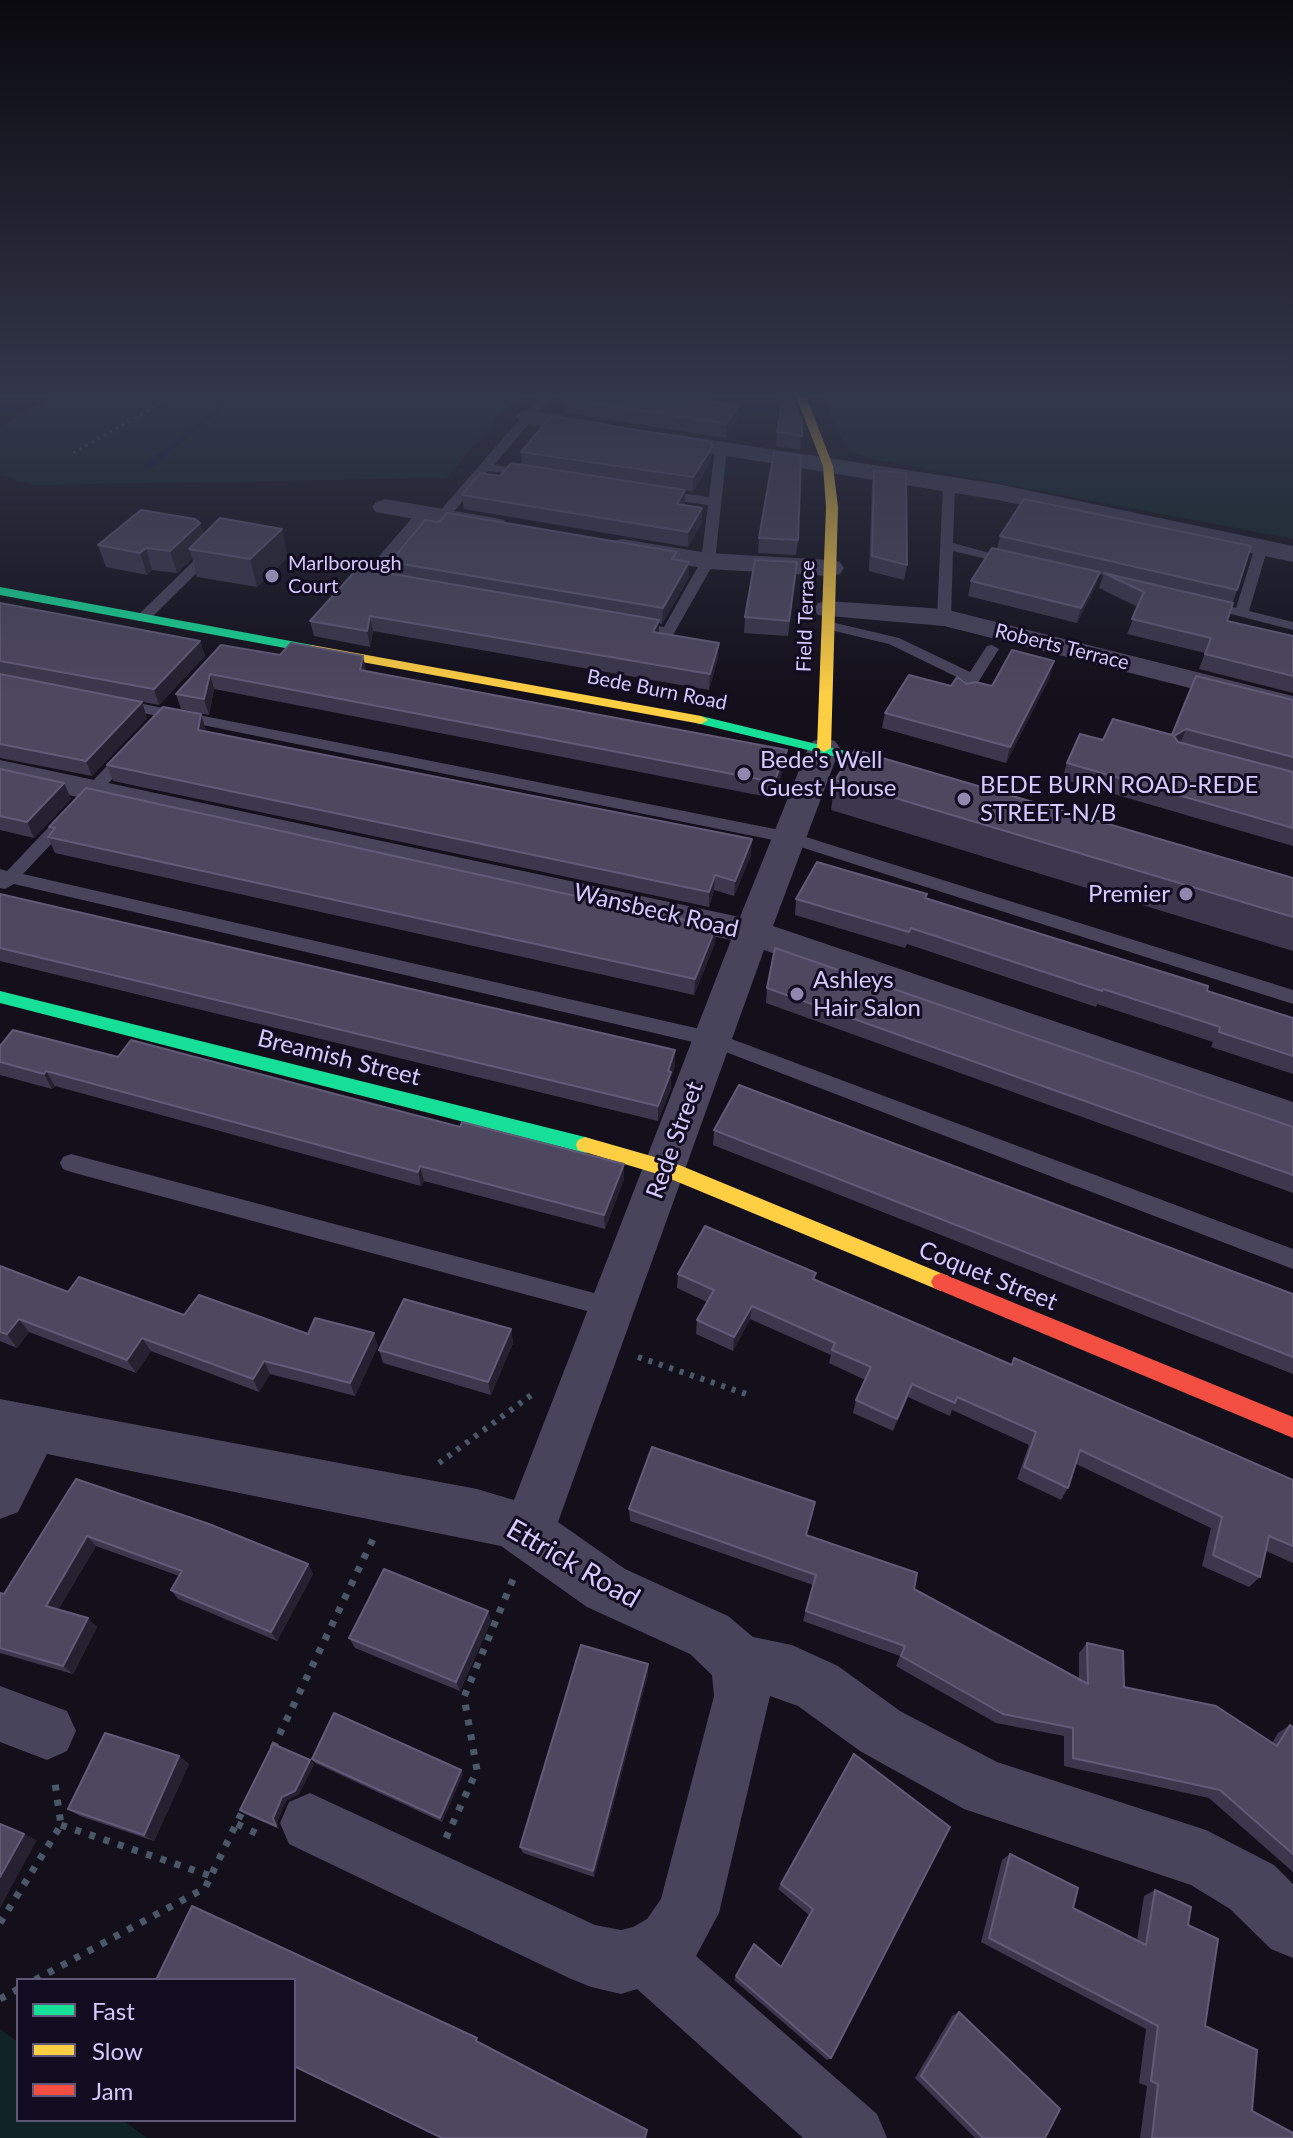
<!DOCTYPE html>
<style>
body{margin:0}
#map{position:relative;width:1293px;height:2138px;overflow:hidden;background:#13101b;font-family:Lato,sans-serif}
canvas{display:block}
.legend{position:absolute;left:16px;top:1978px;width:280px;height:144px;box-sizing:border-box;background:#110c1f;border:2px solid #5f5879;margin:0;padding:10px 14px;list-style:none;font-size:24px;color:#d5c9ff}
.legend li{display:flex;align-items:center;gap:16px;height:40px}
.legend b{width:40px;border:2px solid #5f5879}
</style>
<div id="map">
<canvas width="1293" height="2138"></canvas>
<ul class="legend">
<li><b style="height:10px;background:#16e098"></b>Fast</li>
<li><b style="height:10px;background:#ffcf43"></b>Slow</li>
<li><b style="height:10px;background:#f24e42"></b>Jam</li>
</ul>
</div>
<script>
const context = document.querySelector('canvas').getContext('2d');
context.lineJoin = 'round';
function fill(path, color) {
  context.fillStyle = color;
  context.fill(path, 'evenodd');
}
function poly(rows) {
  const path = new Path2D();
  for (const r of rows) {
    path.moveTo(r[0], r[1]);
    for (let i = 2; i < r.length; i += 2) path.lineTo(r[i], r[i + 1]);
  }
  return path;
}
function strokePath(path, color, width, dash) {
  context.strokeStyle = color;
  context.lineWidth = width;
  context.lineCap = dash ? 'butt' : 'round';
  context.setLineDash(dash || []);
  context.stroke(path);
}
function drawText(font, color, halo, rows, align = 'center') {
  context.font = font + ' Lato,sans-serif';
  context.lineWidth = 6;
  context.setLineDash([]);
  context.textBaseline = 'middle';
  context.strokeStyle = halo;
  context.fillStyle = color;
  for (const [text, x, y, turn = 0] of rows) {
    context.save();
    context.translate(x, y);
    context.rotate((+turn || 0) * Math.PI / 180);
    context.textAlign = isNaN(turn) ? turn : align;
    if (halo) context.strokeText(text, 0, 0);
    context.fillText(text, 0, 0);
    context.restore();
  }
}
fill(poly([
 [56,396,517,396,446,478,34,485,0,475,0,426],
 [824,396,1098,396,1129,400,1131,396,1293,396,1293,539,873,459,853,452,843,442],
 [0,2029,18,2042,18,2120,123,2120,147,2138,0,2138]
]), '#102427');
fill(poly([
 [230,396,237,396,149,470,143,470,143,466,230,396]
]), '#091539');
strokePath(poly([
 [73,453,174,396]
]), '#4b5868', 3, [3, 4]);
strokePath(poly([
 [638,1357,749,1395],
 [439,1463,534,1393]
]), '#4b5868', 6, [4, 7]);
strokePath(poly([
 [273,1748,374,1537],
 [237,1824,264,1837],
 [61,1825,211,1876],
 [446,1838,477,1770,464,1697,514,1577],
 [0,1923,61,1825,54,1776],
 [35,1980,205,1888,244,1808],
 [0,1999,18,1989]
]), '#4b5868', 7, [6, 9]);
fill(poly([
 [540,396,552,396,494,465,536,471,536,477,488,471,447,520,437,520,437,514,540,396],
 [721,445,727,449,715,561,673,635,627,629,627,623,632,622,664,627,701,561,708,505,659,498,653,494,659,490,709,497,715,449,721,445],
 [949,481,955,485,953,543,1019,561,1012,565,953,551,951,618,944,622,937,618,943,485,949,481],
 [418,511,429,514,377,576,385,578,385,584,362,582,362,576,418,511],
 [1256,544,1268,547,1249,611,1293,622,1293,630,1196,605,1203,601,1236,608,1256,544],
 [207,548,219,551,148,621,138,621,138,615,207,548],
 [827,621,899,638,970,672,987,646,992,645,999,649,972,692,967,694,959,689,965,681,889,644,822,628,822,622,827,621],
 [118,699,790,832,1293,990,1293,1004,788,843,113,707,113,701,118,699],
 [129,747,135,749,135,755,23,874,713,1032,1293,1249,1293,1269,710,1046,14,884,5,889,0,888,0,869,7,871,123,749,129,747],
 [71,1154,613,1298,621,1301,625,1308,621,1315,613,1318,71,1172,63,1169,60,1163,63,1157,71,1154]
]), '#48445c');
fill(poly([
 [528,410,600,422,608,424,612,429,608,434,600,436,520,422,516,417,520,412,528,410],
 [660,432,998,484,1293,546,1293,562,998,500,652,444,648,439,652,434,660,432],
 [385,499,495,518,504,520,508,526,504,532,495,534,376,512,372,507,376,502,385,499],
 [622,539,708,553,830,560,840,562,844,568,840,574,830,576,708,569,613,553,609,547,613,541,622,539],
 [828,601,944,609,1293,696,1293,714,944,626,818,615,814,609,818,603,828,601],
 [824,738,835,741,840,748,773,926,1293,1102,1293,1135,764,950,558,1522,625,1569,728,1616,753,1637,792,1645,838,1666,900,1711,997,1762,1206,1830,1274,1865,1293,1884,1293,1958,1271,1949,1230,1909,1191,1885,964,1809,860,1751,798,1706,770,1696,719,1913,696,1956,877,2114,887,2138,803,2138,637,1989,621,1994,591,1987,569,1978,289,1844,280,1823,289,1802,310,1793,595,1925,621,1930,633,1927,647,1919,661,1899,714,1696,712,1675,690,1654,587,1607,501,1546,47,1454,18,1512,0,1519,0,1399,477,1489,514,1500,731,940,0,780,0,760,740,917,808,748,813,741,824,738],
 [0,1686,67,1711,76,1731,67,1751,47,1760,0,1742,0,1686]
]), '#48445c');
fill(poly([
 [0,587,312,645,319,649,312,653,0,595,0,587],
 [701,716,907,766,914,770,907,774,696,723,694,720,701,716],
 [0,991,585,1137,592,1140,594,1145,592,1150,585,1153,0,1003,0,991]
]), '#16e098');
fill(poly([
 [796,396,806,396,833,466,838,507,831,748,824,752,817,748,826,507,823,466,796,396],
 [312,645,701,716,708,720,701,724,307,652,305,649,312,645],
 [585,1137,672,1162,948,1276,951,1282,948,1288,941,1291,661,1175,578,1150,576,1145,578,1140,585,1137]
]), '#ffcf43');
fill(poly([
 [941,1273,1293,1417,1293,1438,934,1288,931,1282,934,1276,941,1273]
]), '#f24e42');
fill(poly([
 [566,399,738,406,737,420,726,438,566,413],
 [802,422,800,450,776,446,777,432],
 [521,452,711,456,710,463,693,492,685,490,685,505,702,508,702,522,688,547,464,509,462,495,522,465],
 [874,471,907,565,904,580,869,571,872,486],
 [200,523,203,535,288,557,257,587,197,577,192,558,177,573,152,570,147,575,106,567,98,545],
 [1000,536,1237,590,1227,621,1293,636,1293,693,1199,669,1205,653,1127,634,1138,607,1099,588,1103,575,1099,574,1095,587,1077,623,968,596,971,581,997,549],
 [759,538,798,540,796,555,758,553],
 [676,560,689,577,662,624,659,623,659,633,718,658,709,690,373,631,370,647,314,636,310,621,392,574,390,562],
 [795,577,788,636,744,633,745,617],
 [0,603,200,641,205,656,159,705,80,690,142,702,147,718,92,776,0,758],
 [221,645,280,655,363,656,366,671,787,750,785,765,773,798,214,689,209,715,181,709,176,694],
 [1196,676,1293,700,1293,846,1062,779,1067,763,1103,740,1172,735],
 [1050,677,1006,763,882,728,885,713,951,686,967,684,992,686],
 [201,714,206,731,751,855,734,896,714,890,709,907,113,781,107,765],
 [0,769,64,783,71,799,34,838,0,830],
 [835,780,1293,878,1293,951,831,810],
 [49,827,716,927,715,943,694,995,55,853,48,837,52,832],
 [0,894,675,1050,675,1066,671,1077,671,1088,658,1121,0,961],
 [926,898,1293,1018,1293,1074,1211,1047,1213,1042,1097,1004,1096,1007,907,944,905,948,795,915,796,899],
 [767,988,1293,1127,1293,1193,766,1003],
 [0,1046,118,1057,460,1127,624,1164,624,1179,605,1229,424,1181,421,1186,55,1086,52,1089,0,1075],
 [714,1130,1293,1294,1293,1374,713,1145],
 [0,1266,68,1292,184,1315,308,1334,378,1346,355,1396,270,1374,259,1392,151,1351,136,1373,29,1332,17,1348,0,1341],
 [678,1274,815,1280,1011,1364,1293,1480,1293,1563,1266,1551,1260,1577,1249,1587,1202,1566,1211,1528,1076,1464,1068,1488,1061,1500,1017,1479,1029,1445,952,1410,950,1416,908,1397,893,1431,853,1413,856,1400,865,1380,829,1363,831,1355,750,1319,733,1351,696,1334,697,1320,707,1302,677,1288],
 [511,1329,513,1343,491,1395,383,1363,379,1350],
 [76,1479,308,1564,313,1574,277,1641,178,1599,171,1590,179,1576,96,1546,58,1610,97,1627,73,1674,0,1653,0,1593,4,1594],
 [629,1509,806,1535,914,1589,1079,1679,1079,1653,1087,1643,1124,1687,1272,1743,1278,1733,1290,1725,1293,1727,1293,1872,1209,1798,1064,1766,1064,1736,996,1723,896,1666,900,1656,803,1621,813,1585,630,1521],
 [488,1611,491,1621,460,1691,355,1648,349,1638],
 [648,1674,594,1877,523,1853,520,1847],
 [854,1754,831,2058,827,2060,734,1980,754,1944,781,1967,809,1915,778,1889],
 [179,1756,189,1764,154,1841,80,1816,68,1809],
 [312,1759,463,1774,442,1822,315,1763],
 [310,1760,314,1764,299,1794,286,1801,277,1822,279,1829,245,1814,240,1810],
 [1010,1854,1073,1908,1137,1940,1144,1896,1155,1890,1188,1925,1205,2026,1252,2111,1293,2138,1140,2138,1147,2086,1139,2083,1146,2029,981,1942,1002,1860],
 [959,2012,1045,2138,975,2138,915,2078,952,2016]
]), '#3c374c');
fill(poly([
 [738,406,737,420,726,438,726,424],
 [712,442,710,463,693,492,693,477],
 [685,490,685,504,677,504],
 [702,508,702,522,688,547,688,532],
 [200,523,206,545,189,549,192,558,177,573,170,551],
 [282,529,288,557,257,587,250,559],
 [146,548,152,570,147,575,140,553],
 [689,562,689,577,662,624,663,608],
 [1100,572,1095,587,1077,623,1081,608],
 [370,616,373,631,370,647,367,631],
 [659,620,659,636,653,632],
 [200,641,205,656,159,705,154,689],
 [719,643,718,658,709,690,710,674],
 [363,656,366,671,360,670],
 [1054,661,1050,677,1006,763,1010,747],
 [210,674,214,689,209,715,204,699],
 [142,702,147,718,92,776,86,761],
 [201,714,206,730,203,745,198,730],
 [1186,729,1180,744,1174,736],
 [787,750,785,765,773,798,774,782],
 [64,783,71,799,34,838,27,822],
 [752,839,751,855,734,896,735,881],
 [715,875,714,890,709,907,709,892],
 [716,927,715,943,694,995,695,979],
 [675,1050,675,1066,671,1077,671,1088,658,1121,658,1106,668,1071],
 [46,1071,55,1086,52,1089,44,1074],
 [624,1164,624,1179,605,1229,604,1215],
 [420,1166,424,1181,421,1186,418,1172],
 [752,1306,750,1319,733,1351,734,1337],
 [19,1319,29,1332,17,1348,7,1334],
 [511,1329,513,1343,491,1395,488,1382],
 [374,1333,378,1346,355,1396,350,1383],
 [142,1338,151,1351,136,1373,127,1360],
 [264,1361,270,1374,259,1392,253,1379],
 [912,1384,908,1397,893,1431,897,1419],
 [87,1536,96,1546,55,1615,46,1606],
 [308,1564,313,1574,277,1641,271,1632],
 [488,1611,491,1621,460,1691,456,1682],
 [88,1618,97,1627,73,1674,63,1666],
 [648,1664,648,1674,594,1877,593,1871],
 [179,1756,189,1764,154,1841,144,1835],
 [310,1760,314,1764,299,1794,286,1801,277,1822,279,1829,276,1826,273,1818,282,1797],
 [461,1770,463,1774,442,1822,440,1818],
 [24,1834,37,1840,0,1908,0,1877]
]), '#252130');
const building = poly([
 [569,396,679,396,738,406,726,424,566,399,569,396],
 [783,398,793,399,802,422,802,436,777,432,783,398],
 [551,416,712,442,711,449,693,477,521,452,551,416],
 [774,452,801,456,798,540,759,538,774,452],
 [511,463,685,490,677,504,702,508,688,532,462,495,480,473,500,476,511,463],
 [874,471,906,473,907,565,872,556,874,471],
 [1024,499,1251,546,1237,590,1000,536,1024,499],
 [141,510,195,519,200,523,170,551,146,548,140,553,98,545,141,510],
 [447,513,677,552,672,559,689,562,663,608,390,562,425,520,439,522,447,513],
 [220,518,282,529,250,559,189,549,220,518],
 [992,548,1100,572,1081,608,971,581,992,548],
 [755,560,797,562,789,621,745,617,755,560],
 [358,568,659,620,653,632,719,643,710,674,370,616,367,631,310,621,358,568],
 [1104,573,1233,603,1227,621,1293,636,1293,676,1205,654,1211,638,1132,619,1144,592,1104,573],
 [0,603,200,641,154,689,0,661,0,603],
 [291,643,363,656,360,670,787,750,774,782,210,674,204,699,176,694,221,645,280,655,291,643],
 [1012,650,1054,661,1010,747,885,713,909,675,951,686,957,677,967,684,975,682,992,686,1012,650],
 [0,674,142,702,86,761,0,744,0,674],
 [1196,676,1293,700,1293,757,1186,729,1174,736,1178,742,1293,772,1293,828,1067,763,1080,734,1103,740,1113,719,1172,735,1196,676],
 [163,707,201,714,198,730,752,839,735,881,715,875,709,892,107,765,163,707],
 [855,750,1293,878,1293,917,835,780,855,750],
 [0,769,64,783,27,822,0,816,0,769],
 [86,788,716,927,695,979,48,837,55,828,49,827,86,788],
 [817,862,927,894,925,898,1208,986,1207,991,1293,1018,1293,1056,1219,1032,1220,1027,1103,989,1102,991,911,928,909,932,796,899,817,862],
 [0,894,675,1050,668,1071,671,1072,658,1106,0,948,0,894],
 [775,948,1293,1127,1293,1175,767,988,775,948],
 [13,1030,118,1057,131,1040,460,1127,462,1122,624,1164,604,1215,420,1166,418,1172,46,1071,44,1074,0,1062,0,1046,13,1030],
 [739,1085,1293,1294,1293,1357,714,1130,739,1085],
 [705,1226,816,1273,813,1279,1012,1365,1014,1358,1293,1480,1293,1546,1269,1536,1260,1577,1213,1555,1222,1517,1080,1450,1068,1488,1024,1467,1036,1432,957,1397,955,1403,912,1384,897,1419,856,1400,871,1367,832,1350,835,1343,752,1306,734,1337,697,1320,714,1290,678,1274,705,1226],
 [0,1266,68,1292,79,1277,184,1315,199,1295,308,1334,315,1318,374,1333,350,1383,264,1361,253,1379,142,1338,127,1360,19,1319,7,1334,0,1332,0,1266],
 [404,1299,511,1329,488,1382,379,1350,404,1299],
 [652,1447,815,1502,806,1535,917,1573,914,1589,1088,1684,1087,1643,1123,1651,1124,1687,1216,1706,1277,1746,1290,1725,1293,1727,1293,1854,1220,1790,1073,1758,1073,1728,1003,1714,901,1656,905,1646,806,1611,816,1575,629,1509,652,1447],
 [76,1479,209,1524,308,1564,271,1632,171,1590,182,1571,87,1536,46,1606,88,1618,63,1666,0,1648,0,1593,4,1594,76,1479],
 [384,1569,488,1611,456,1682,349,1638,384,1569],
 [581,1645,648,1664,593,1871,520,1847,581,1645],
 [334,1713,461,1770,440,1818,312,1759,334,1713],
 [105,1733,179,1756,144,1835,68,1809,105,1733],
 [273,1744,310,1760,295,1791,282,1797,273,1818,276,1826,240,1810,273,1744],
 [854,1754,950,1827,831,2058,736,1976,754,1944,781,1967,813,1909,781,1884,854,1754],
 [0,1824,24,1834,0,1877,0,1824],
 [1010,1854,1078,1888,1073,1908,1146,1945,1155,1890,1191,1907,1188,1925,1218,1939,1205,2026,1257,2050,1252,2111,1293,2133,1293,2138,1152,2138,1158,2084,1151,2081,1158,2026,989,1938,1010,1854],
 [192,1906,477,2038,476,2041,647,2130,645,2138,442,2138,294,2066,294,1980,156,1980,192,1906],
 [959,2012,1060,2109,1045,2138,983,2138,921,2076,959,2012]
]);
fill(building, '#4d475f');
strokePath(building, '#625b78', 2);
const sky = context.createLinearGradient(0, 0, 0, 695);
sky.addColorStop(0, '#0a090f');
sky.addColorStop(0.57, '#33374a');
sky.addColorStop(1, '#33374a00');
context.fillStyle = sky;
context.fillRect(0, 0, 1293, 695);
for (const [x, y, r, color] of [
 [272,576,8,"#9188af"],
 [744,774,8,"#9188af"],
 [964,799,8,"#9188af"],
 [1186,894,8,"#9188af"],
 [797,994,8,"#9188af"]
]) {
  const dot = new Path2D();
  dot.arc(x, y, r, 0, 2 * Math.PI);
  context.fillStyle = color;
  context.fill(dot);
  strokePath(dot, '#110c1f', 3);
}
drawText('20px', '#d5c9ff', '#110c1f', [
 ["Marlborough",288,564],
 ["Court",288,587]
], 'left');
drawText('20px', '#d5c9ff', '#110c1f', [
 ["Field Terrace",806,616,-88],
 ["Roberts Terrace",1062,647,14],
 ["Bede Burn Road",657,690,11]
]);
drawText('24px', '#d5c9ff', '#110c1f', [
 ["Bede's Well",760,760],
 ["Guest House",760,788],
 ["BEDE BURN ROAD-REDE",980,785],
 ["STREET-N/B",980,813],
 ["Premier",1170,894,"right"],
 ["Ashleys",813,980],
 ["Hair Salon",813,1008]
], 'left');
drawText('24px', '#d5c9ff', '#110c1f', [
 ["Wansbeck Road",656,911,13],
 ["Breamish Street",339,1058,14],
 ["Rede Street",675,1140,-70],
 ["Coquet Street",988,1276,22]
]);
drawText('28px', '#d5c9ff', '#110c1f', [
 ["Ettrick Road",573,1564,30]
]);
</script>
